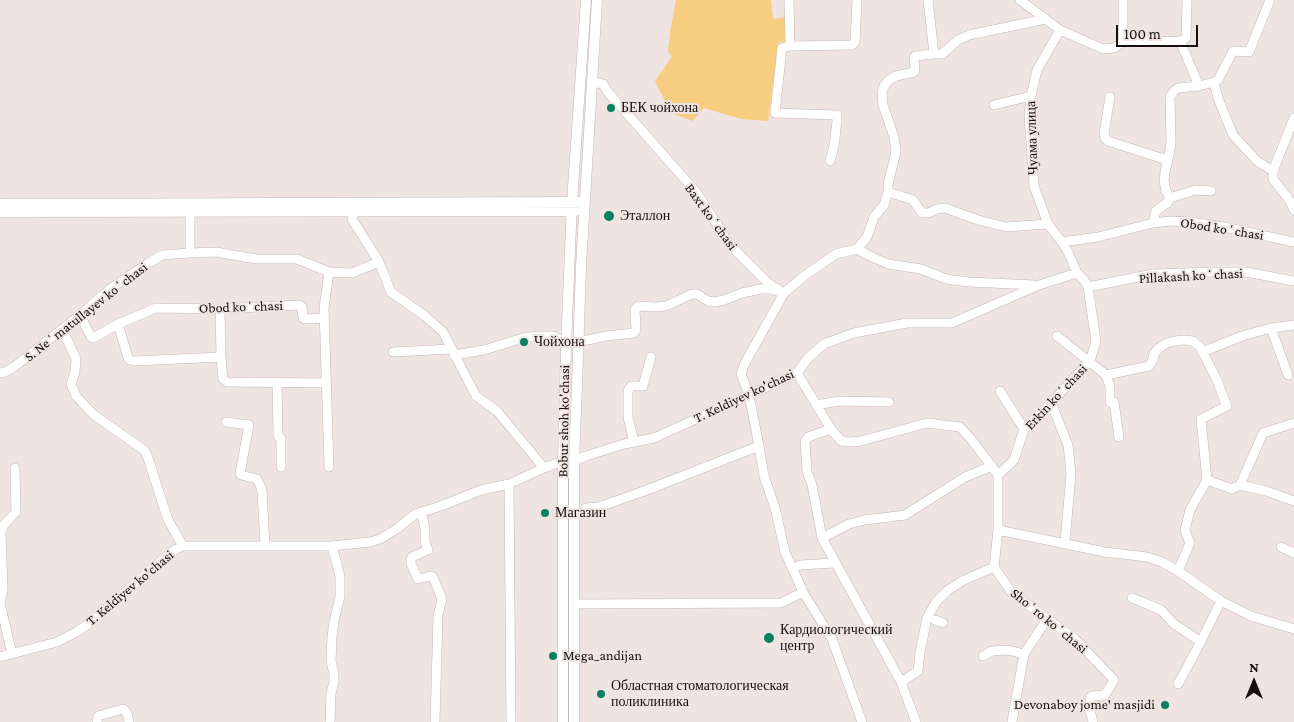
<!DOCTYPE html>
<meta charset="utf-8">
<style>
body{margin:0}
#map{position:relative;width:1294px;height:722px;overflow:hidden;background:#f0e4e3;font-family:"Crimson Pro",serif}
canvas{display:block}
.north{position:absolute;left:1229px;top:657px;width:50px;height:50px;-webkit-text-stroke:4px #f0e4e3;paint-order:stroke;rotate:0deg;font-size:14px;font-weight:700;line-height:20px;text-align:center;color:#130f0e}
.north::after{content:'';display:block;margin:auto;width:18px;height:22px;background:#130f0e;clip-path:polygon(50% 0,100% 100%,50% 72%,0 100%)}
.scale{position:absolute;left:1116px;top:25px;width:82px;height:22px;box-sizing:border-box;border:2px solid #130f0e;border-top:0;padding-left:6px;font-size:15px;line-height:18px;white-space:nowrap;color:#130f0e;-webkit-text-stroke:4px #f0e4e3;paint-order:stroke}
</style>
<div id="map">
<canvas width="1294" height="722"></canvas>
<div class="north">N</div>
<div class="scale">100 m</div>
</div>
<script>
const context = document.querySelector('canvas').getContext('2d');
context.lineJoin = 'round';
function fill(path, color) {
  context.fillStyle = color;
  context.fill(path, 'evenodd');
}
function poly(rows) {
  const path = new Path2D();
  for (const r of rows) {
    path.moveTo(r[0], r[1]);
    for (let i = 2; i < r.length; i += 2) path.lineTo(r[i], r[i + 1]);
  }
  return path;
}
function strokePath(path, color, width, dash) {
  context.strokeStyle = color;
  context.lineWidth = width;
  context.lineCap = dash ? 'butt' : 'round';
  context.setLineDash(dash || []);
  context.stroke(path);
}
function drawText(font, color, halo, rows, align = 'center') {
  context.font = font + ' "Crimson Pro",serif';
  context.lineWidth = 4;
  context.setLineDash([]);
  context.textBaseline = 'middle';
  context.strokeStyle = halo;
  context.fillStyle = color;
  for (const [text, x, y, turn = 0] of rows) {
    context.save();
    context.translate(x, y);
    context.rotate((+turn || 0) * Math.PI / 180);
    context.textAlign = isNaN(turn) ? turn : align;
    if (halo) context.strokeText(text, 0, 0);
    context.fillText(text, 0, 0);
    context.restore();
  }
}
fill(poly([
 [676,0,771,0,773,19,788,17,789,41,779,42,768,121,741,119,704,108,696,117,693,121,671,113,655,81,672,57,668,51,670,32]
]), '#f7cd82');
const minor = poly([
 [789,0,790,46],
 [928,0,934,54,942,54,958,40,969,35,1046,19],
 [1020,0,1060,30,1037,70,1031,96,1029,116,1034,186,1048,224,1062,242,1069,254,1077,273,1084,280,1088,287,1096,341,1090,361,1051,403,1024,429,1014,460,998,475,998,530,994,567,1012,593,1075,639,1114,680,1105,695,1092,696,1090,698,1090,711,1093,722],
 [1060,30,1103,49,1114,48,1123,42,1180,41,1186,38,1187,0],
 [1180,41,1199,86],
 [1123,42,1123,0],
 [592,82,603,84,607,91,697,193,730,245,768,283,784,293,745,363,741,374,749,395,759,446],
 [1214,82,1218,80,1233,51,1249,52,1270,0],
 [1110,97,1104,133,1105,138,1108,141,1167,160],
 [994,105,1031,96],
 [1294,118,1273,171,1273,179,1290,201,1294,210],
 [830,161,834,146,837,121,837,115,775,113,782,48,790,46,852,45,855,42,857,0],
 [888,192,913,200,922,213,928,213,937,209,945,208,978,220,1006,227,1048,224],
 [1170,198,1195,190,1211,191],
 [354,211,352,219,379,262,391,292,425,316,443,332,476,396,497,411,544,468],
 [1153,223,1156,211,1167,203,1170,198,1166,191,1164,181,1165,172,1170,150,1171,141,1170,97,1174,91,1178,88,1199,86,1214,82,1218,98,1233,135,1257,161,1273,171],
 [1062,242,1098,237,1153,223,1170,221,1192,222,1224,227,1294,242],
 [857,249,872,257,888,264,921,269,946,279,969,282,1035,285],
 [190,253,190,212],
 [329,272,324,308,329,467],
 [1088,287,1153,274,1215,272,1246,272,1294,281],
 [80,315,91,337,93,338,118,324,156,308,220,309,299,305,302,307,303,318,305,319,324,318],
 [118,324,128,358,130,360,134,361,221,357,220,309],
 [1271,328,1288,375],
 [62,329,76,359,75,372,71,384,76,396,94,415,144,450,147,455,168,520,183,546],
 [1057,336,1106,375,1149,366,1153,360,1154,354,1159,348,1167,343,1175,341,1184,340,1193,341,1200,347,1216,378,1227,406,1201,419,1207,480,1190,510,1185,530,1190,543,1178,571],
 [578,340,588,340,606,336,634,333,636,330,635,310,638,306,656,307,666,306,692,294,697,294,708,301,715,302,724,300,742,293,761,289,770,289,784,293,804,276,836,254,857,249,867,237,874,217,884,205,888,192,888,185,896,151,894,137,883,105,882,93,884,86,889,80,896,76,914,72,915,70,914,59,915,56,934,54],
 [393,352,451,349],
 [1202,352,1242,336,1271,328,1294,325],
 [454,355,484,350,523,338,539,336,553,336,566,343],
 [221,357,223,379,227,382,326,383],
 [0,373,5,372,14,367,80,315,110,289,150,262,162,255,190,253,216,252,256,259,297,259,329,272,352,273,379,262],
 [797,373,831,429,841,441,851,442,861,441,927,423,960,427,971,439,998,475],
 [1106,375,1110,386,1110,402,1114,402,1119,437],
 [277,383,278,436,281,439,281,467],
 [1000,391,1024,429],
 [1051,403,1068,445,1071,473,1065,543],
 [816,405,839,401,889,402],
 [226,422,249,425,240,473,241,475,257,479,262,490,265,546],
 [831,429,808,437,805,441,807,471,812,485,822,538,901,682,916,722],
 [634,442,628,417,628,391,631,386,643,386,651,357],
 [574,461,586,456,624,444,654,438,749,395,797,373,808,358,824,344,854,333,907,323,952,323,1039,285,1077,273],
 [1207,480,1232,489,1240,485,1263,433,1294,423],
 [509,484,511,722],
 [1240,485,1266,491,1294,501],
 [586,508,599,507,647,490,759,446,764,476,775,508,785,552,803,592,832,639,862,722],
 [421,512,425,528,425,542,428,550,412,557,411,560,411,564,418,579,430,576,433,577,442,599,438,615,435,722],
 [998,530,1105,552,1147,557,1162,562,1178,571,1221,601,1251,616,1294,629],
 [822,538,849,524,865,520,905,515,965,477,992,466],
 [1281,547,1294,553],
 [792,568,801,565,834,563],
 [1132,598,1147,604,1161,610,1174,624,1201,642],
 [574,604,781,603,803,592],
 [935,620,943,623],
 [12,654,0,603,3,590,1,532,3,526,16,512,15,468],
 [983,656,992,651,1008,650,1024,654],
 [0,657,57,642,78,631,91,622,174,550,183,546,332,546,370,542,380,539,398,528,415,514,441,506,481,490,509,484,544,468,563,461],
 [901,682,918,671,920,652,927,618,936,602,947,591,962,581,994,567],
 [1178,684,1197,649,1221,601],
 [97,722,98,716,123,709,127,713,129,722],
 [330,722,331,693,334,682,334,674,331,661,332,637,334,621,340,597,340,576,332,546],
 [1012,722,1024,654,1047,619]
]);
const major = poly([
 [0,204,579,202],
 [0,212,576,211],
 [563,722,563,461,566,347,572,202,586,0],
 [574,722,574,461,577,385,581,266,597,0]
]);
strokePath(minor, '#c3b7b6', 10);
strokePath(major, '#c3b7b6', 11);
strokePath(minor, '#fff', 9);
strokePath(major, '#fff', 10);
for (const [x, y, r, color] of [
 [611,108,5,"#088160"],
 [609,216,6,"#088160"],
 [524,342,5,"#088160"],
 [545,513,5,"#088160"],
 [769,638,6,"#088160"],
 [553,656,5,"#088160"],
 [601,694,5,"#088160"],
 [1165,705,5,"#088160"]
]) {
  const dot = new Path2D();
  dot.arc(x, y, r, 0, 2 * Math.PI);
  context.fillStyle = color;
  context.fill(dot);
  strokePath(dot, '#f0e4e3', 2);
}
drawText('14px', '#130f0e', '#f0e4e3', [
 ["БЕК чойхона",621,108],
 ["Эталлон",620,216],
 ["Чойхона",534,342],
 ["Магазин",555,513],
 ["Кардиологический",780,630],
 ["центр",780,646],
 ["Mega_andijan",563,656],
 ["Областная стоматологическая",611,686],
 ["поликлиника",611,702],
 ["Devonaboy jome' masjidi",1155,705,"right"]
], 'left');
drawText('14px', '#130f0e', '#f0e4e3', [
 ["Чуама улица",1032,138,-92],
 ["Baxt koʻchasi",711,217,54],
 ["Obod koʻchasi",1222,229,9],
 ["Pillakash koʻchasi",1191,276,-3],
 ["Obod koʻchasi",241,307,-2],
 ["S. Neʻmatullayev koʻchasi",86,312,-38],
 ["T. Keldiyev ko'chasi",744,396,-25],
 ["Erkin koʻchasi",1056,397,-47],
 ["Bobur shoh ko'chasi",564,421,-89],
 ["T. Keldiyev ko'chasi",130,588,-40],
 ["Shoʻro koʻchasi",1049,621,39]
]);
</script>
